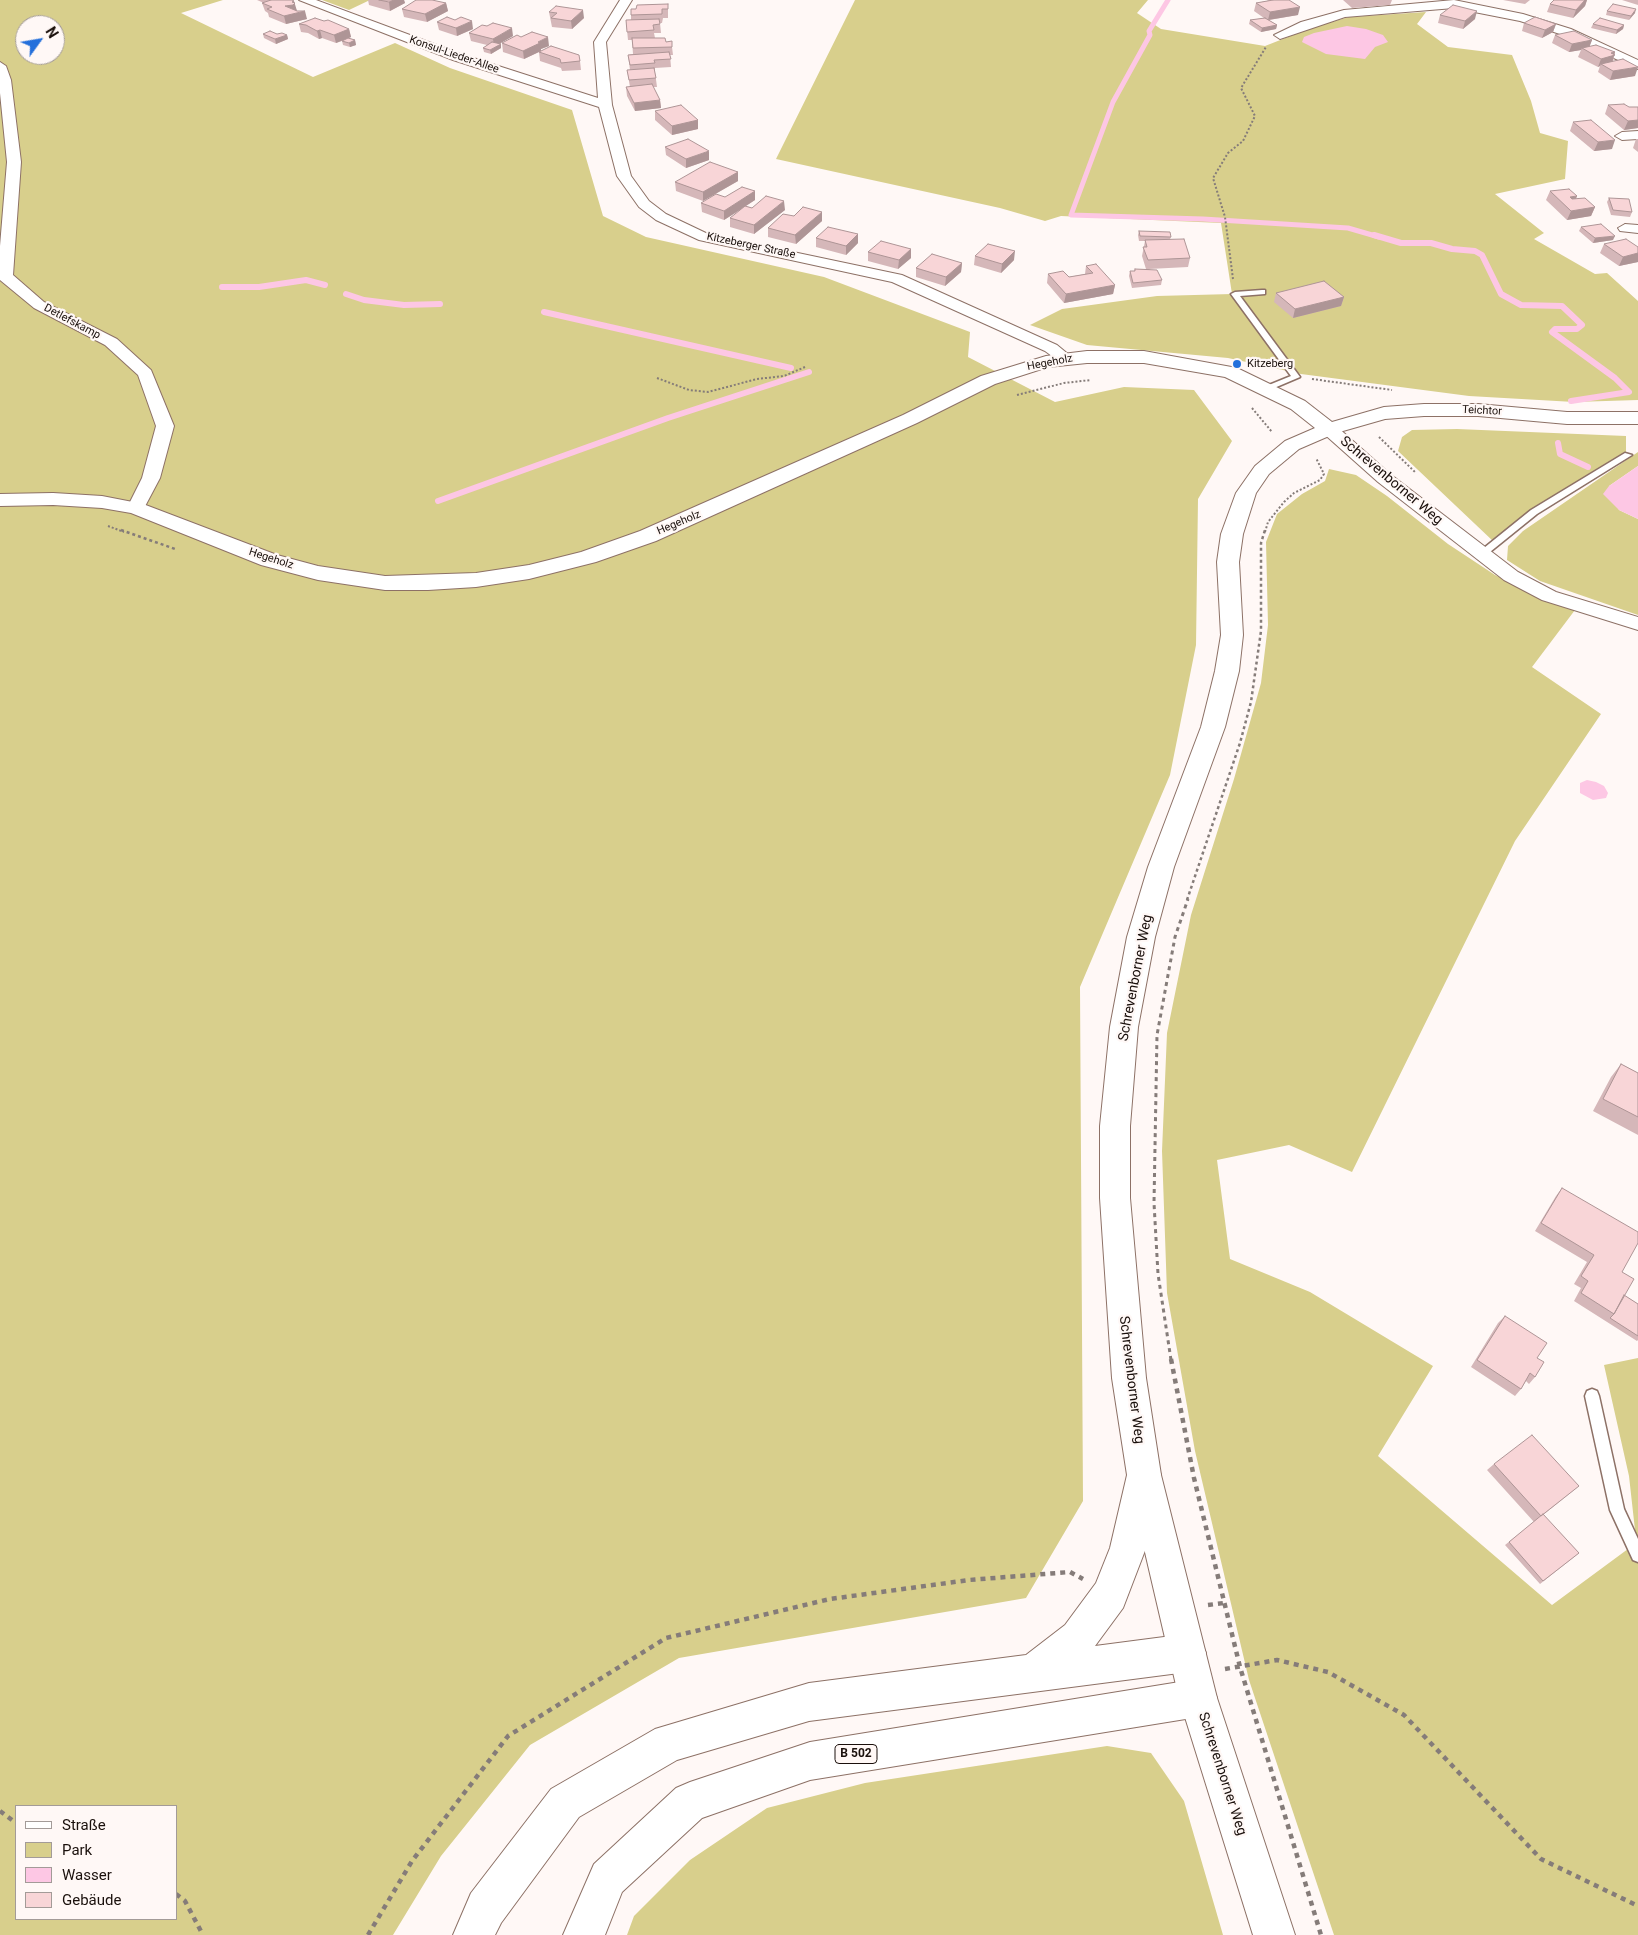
<!DOCTYPE html>
<meta charset="utf-8">
<style>
body{margin:0}
#map{position:relative;width:1638px;height:1935px;overflow:hidden;background:#fff8f6;font-family:Roboto,sans-serif}
canvas{display:block}
.legend{position:absolute;left:15px;top:1805px;width:162px;height:115px;box-sizing:border-box;background:#fff8f6;border:1px solid #a39b98;margin:0;padding:6px 9px;list-style:none;font-size:15px;color:#1a100c}
.legend li{display:flex;align-items:center;gap:10px;height:25px}
.legend b{width:25px;border:1px solid #a39b98}
.north{position:absolute;left:15px;top:15px;width:50px;height:50px;box-sizing:border-box;background:#fff8f6;border:1px solid #a39b98;border-radius:50%;rotate:58deg;font-size:14px;font-weight:700;line-height:20px;text-align:center;color:#1a100c}
.north::after{content:'';display:block;margin:auto;width:18px;height:22px;background:#2470db;clip-path:polygon(50% 0,100% 100%,50% 72%,0 100%)}
</style>
<div id="map">
<canvas width="1638" height="1935"></canvas>
<ul class="legend">
<li><b style="height:6px;background:#fff"></b>Straße</li>
<li><b style="height:14px;background:#d8cf8c"></b>Park</li>
<li><b style="height:14px;background:#fdc7e4"></b>Wasser</li>
<li><b style="height:14px;background:#f8d5d7"></b>Gebäude</li>
</ul>
<div class="north">N</div>
</div>
<script>
const context = document.querySelector('canvas').getContext('2d');
context.lineJoin = 'round';
function fill(path, color) {
  context.fillStyle = color;
  context.fill(path, 'evenodd');
}
function poly(rows) {
  const path = new Path2D();
  for (const r of rows) {
    path.moveTo(r[0], r[1]);
    for (let i = 2; i < r.length; i += 2) path.lineTo(r[i], r[i + 1]);
  }
  return path;
}
function strokePath(path, color, width, dash) {
  context.strokeStyle = color;
  context.lineWidth = width;
  context.lineCap = dash ? 'butt' : 'round';
  context.setLineDash(dash || []);
  context.stroke(path);
}
function drawText(font, color, halo, rows, align = 'center') {
  context.font = font + ' Roboto,sans-serif';
  context.lineWidth = 4.5;
  context.setLineDash([]);
  context.textBaseline = 'middle';
  context.strokeStyle = halo;
  context.fillStyle = color;
  for (const [text, x, y, turn = 0] of rows) {
    context.save();
    context.translate(x, y);
    context.rotate((+turn || 0) * Math.PI / 180);
    context.textAlign = isNaN(turn) ? turn : align;
    if (halo) context.strokeText(text, 0, 0);
    context.fillText(text, 0, 0);
    context.restore();
  }
}
fill(poly([
 [0,0,223,0,181,13,313,77,395,43,450,68,572,110,603,216,646,237,824,277,970,332,968,357,1055,402,1124,387,1194,390,1232,441,1198,499,1196,645,1170,775,1080,987,1083,1501,1026,1598,679,1658,530,1745,441,1856,393,1935,0,1935],
 [25,25,55,25,55,55,25,55],
 [16,1806,176,1806,176,1919,16,1919],
 [322,0,370,0,349,10],
 [855,0,1148,0,1137,13,1161,29,1265,46,1311,28,1349,17,1426,12,1417,24,1448,47,1512,55,1531,101,1540,133,1568,141,1565,179,1495,194,1544,233,1534,239,1595,274,1607,273,1638,301,1638,400,1574,402,1469,396,1301,374,1228,358,1087,345,1030,325,1062,309,1157,296,1232,294,1221,223,1061,216,1045,221,1000,208,776,159],
 [1457,429,1626,436,1626,454,1533,508,1494,542,1398,451,1402,437,1412,430],
 [1638,452,1638,466,1609,486,1619,510,1638,519,1638,615,1540,581,1507,560,1508,546,1523,531],
 [1329,469,1356,475,1387,496,1448,544,1495,575,1541,597,1575,610,1532,667,1601,714,1515,841,1352,1172,1289,1145,1217,1160,1230,1259,1310,1292,1433,1366,1378,1456,1552,1605,1632,1546,1635,1530,1629,1476,1604,1365,1638,1358,1638,1935,1334,1935,1249,1680,1195,1451,1167,1293,1162,1151,1167,1033,1191,915,1234,779,1261,683,1268,625,1266,542,1277,514,1302,494,1325,481],
 [1107,1746,1151,1753,1184,1801,1223,1935,627,1935,634,1916,690,1860,767,1808,865,1783]
]), '#d8cf8c');
fill(poly([
 [1347,26,1366,29,1383,35,1388,42,1375,47,1365,59,1326,54,1302,42,1304,37,1314,33],
 [1638,466,1638,519,1619,510,1603,494,1609,486],
 [1587,780,1596,782,1604,786,1608,793,1606,798,1593,800,1580,793,1580,783]
]), '#fdc7e4');
strokePath(poly([
 [1168,0,1149,31,1150,35,1113,102,1071,215,1203,219,1348,228,1379,237]
]), '#fdc7e4', 5);
strokePath(poly([
 [1374,235,1401,243,1431,243,1452,249,1475,251,1482,255,1501,294,1521,305,1562,306,1582,325,1577,329,1555,329,1552,332,1615,378,1629,392,1571,401],
 [222,287,259,287,306,280,325,285],
 [346,294,364,300,404,305,440,304],
 [544,312,791,368],
 [1558,443,1560,454,1588,467],
 [438,501,668,418,809,372]
]), '#fdc7e4', 6);
const service = poly([
 [1262,290,1265,290,1265,294,1240,296,1300,377,1267,391,1263,389,1264,387,1291,376,1231,294,1235,292,1262,290],
 [1625,453,1632,455,1537,514,1485,556,1479,556,1479,552,1531,510,1625,453],
 [1592,1389,1597,1391,1599,1396,1624,1509,1638,1539,1638,1562,1633,1560,1610,1510,1585,1396,1587,1391,1592,1389]
]);
const minor = poly([
 [299,0,316,0,461,54,598,98,594,42,620,0,632,0,606,42,612,105,631,176,649,201,666,214,708,234,902,275,1057,345,1074,359,1066,364,1060,362,1045,351,892,282,699,240,656,220,639,207,617,176,599,107,453,60,299,0],
 [1454,0,1523,14,1571,29,1638,60,1638,69,1563,35,1520,21,1454,8,1345,17,1280,39,1274,35,1301,22,1344,10,1454,0],
 [0,62,6,66,11,80,21,162,13,275,44,302,117,339,151,370,174,426,160,478,142,512,130,512,127,508,142,478,156,426,138,375,105,345,34,308,0,280,0,246,7,162,0,93,0,62],
 [1638,131,1638,139,1622,140,1615,136,1622,132,1638,131],
 [1625,224,1638,225,1638,233,1620,231,1618,228,1625,224],
 [1329,424,1335,425,1390,474,1518,572,1556,592,1638,617,1638,630,1542,600,1504,580,1378,482,1323,433,1320,429,1323,425,1329,424]
]);
const tertiary = poly([
 [1087,351,1144,351,1237,368,1305,401,1332,422,1384,407,1424,404,1478,404,1567,412,1638,412,1638,424,1567,424,1478,416,1424,416,1385,419,1336,433,1299,449,1269,474,1256,493,1243,534,1239,562,1243,635,1239,671,1225,727,1174,867,1155,937,1138,1027,1130,1126,1130,1198,1146,1378,1161,1475,1217,1698,1295,1935,1253,1935,1179,1698,1127,1475,1112,1378,1100,1198,1100,1126,1110,1027,1127,937,1148,867,1201,727,1215,671,1221,635,1217,562,1221,534,1236,493,1255,466,1285,441,1315,428,1291,409,1225,377,1144,363,1087,363,1048,367,995,384,917,423,656,541,596,562,529,579,476,587,428,590,385,590,318,580,261,565,131,513,102,508,53,505,0,506,0,494,53,493,102,496,143,504,277,555,318,566,385,576,476,573,529,565,581,552,640,531,903,415,981,376,1046,356,1087,351]
]);
const trunk = poly([
 [1144,1458,1156,1463,1161,1475,1146,1548,1123,1608,1095,1646,1187,1634,1200,1640,1206,1653,1200,1666,1187,1672,809,1721,677,1760,579,1817,501,1923,495,1935,453,1935,471,1893,551,1789,655,1729,809,1683,1026,1655,1065,1625,1096,1583,1110,1548,1127,1475,1132,1463,1144,1458],
 [1198,1679,1211,1685,1217,1698,1211,1711,1198,1717,810,1780,702,1818,622,1892,605,1935,563,1935,594,1864,676,1788,690,1782,810,1742,1198,1679]
]);
strokePath(service, '#8d7166', 3);
strokePath(minor, '#8d7166', 2);
strokePath(tertiary, '#8d7166', 2);
strokePath(trunk, '#8d7166', 2);
strokePath(poly([
 [1233,279,1225,217,1213,178,1228,153,1243,141,1255,116,1241,88,1266,47],
 [657,378,689,390,708,392,757,379,784,376,805,367],
 [1312,379,1392,390],
 [1017,395,1064,383,1091,380],
 [1252,408,1272,432],
 [1379,437,1416,473],
 [108,526,124,532],
 [1265,532,1268,522,1284,502,1294,493,1320,480,1324,474,1316,458]
]), '#857c79', 2, [2, 2]);
strokePath(poly([
 [121,530,175,549],
 [1187,900,1240,743,1251,702,1261,631,1261,543,1265,530]
]), '#857c79', 2.5, [3, 3]);
strokePath(poly([
 [1171,1360,1158,1274,1154,1203,1157,1035,1175,937,1188,899]
]), '#857c79', 3, [4, 4]);
strokePath(poly([
 [1171,1359,1194,1478,1240,1667,1321,1935],
 [1208,1605,1224,1603],
 [1225,1669,1277,1660,1328,1672,1404,1715,1541,1859,1638,1906],
 [0,1811,16,1823],
 [176,1894,185,1901,203,1935],
 [368,1935,412,1861,508,1736,666,1638,830,1599,969,1580,1070,1572,1083,1579]
]), '#857c79', 4.5, [5, 5]);
fill(service, '#fff');
fill(minor, '#fff');
fill(tertiary, '#fff');
fill(trunk, '#fff');
fill(poly([
 [257,0,292,0,297,11,307,19,286,24,269,17,268,13,265,11,262,3,264,3],
 [368,0,404,0,405,3,390,11,369,5],
 [1268,0,1289,0,1298,15,1269,20,1277,25,1276,29,1261,32,1249,24,1250,20,1264,18,1254,11,1256,3,1267,1],
 [1343,0,1392,0,1390,5,1352,8],
 [1503,0,1530,0,1525,4],
 [1554,0,1587,0,1585,6,1573,18,1547,12,1550,4],
 [1622,0,1638,0,1638,5],
 [446,3,448,11,427,22,404,17,402,9],
 [668,4,668,18,663,18,662,23,660,23,661,33,654,33,655,38,666,42,672,47,673,55,670,55,671,67,655,68,655,72,657,87,653,87,660,100,661,108,635,111,627,96,626,87,630,87,627,70,630,70,628,55,633,54,632,40,628,40,626,20,631,20,631,15,636,9],
 [1607,11,1635,13,1629,20,1606,15],
 [549,12,584,18,572,29,552,27],
 [1440,15,1475,19,1463,29,1438,23],
 [324,21,349,29,351,37,349,38,355,40,356,45,350,47,343,45,342,41,336,43,322,38,319,39,308,33,301,32,299,24],
 [437,22,473,29,457,36,439,30],
 [1524,23,1556,24,1553,32,1542,38,1522,31],
 [1593,24,1624,25,1623,29,1616,34,1591,28],
 [469,33,513,36,500,43,501,44,501,48,491,54,484,52,483,48,487,45,471,41],
 [263,34,287,35,288,39,276,44,264,38],
 [1555,35,1592,40,1589,47,1615,52,1613,62,1635,76,1610,80,1598,72,1600,66,1598,67,1578,57,1581,50,1569,52,1552,43],
 [502,43,549,46,541,49,541,51,580,61,581,70,562,71,561,68,540,61,539,52,524,59,503,52],
 [1608,105,1629,107,1638,107,1638,128,1624,130,1605,114],
 [655,111,698,120,698,129,672,135,655,120],
 [1573,122,1612,149,1594,151,1570,131],
 [1636,139,1638,139,1638,152,1633,148],
 [665,147,709,160,686,168,666,155],
 [738,172,738,181,703,201,676,191,675,182],
 [755,191,755,200,746,206,752,208,785,210,754,234,730,227,730,218,742,209,724,220,702,212,701,203],
 [1550,191,1577,196,1576,199,1595,207,1591,216,1567,220,1546,200],
 [1609,198,1632,212,1630,217,1611,215,1607,202],
 [794,216,822,221,796,244,768,237,768,228],
 [1581,227,1613,240,1593,243,1579,231],
 [1139,231,1171,237,1170,239,1190,258,1188,267,1149,269,1162,280,1161,285,1132,288,1129,276,1130,271,1134,271,1135,269,1146,269,1142,256,1145,241,1139,241,1138,235],
 [816,238,858,243,846,255,816,247],
 [1604,244,1638,247,1638,262,1619,266,1600,253],
 [911,249,911,258,898,269,868,261,868,252],
 [975,256,1014,260,1001,273,974,265],
 [962,263,961,272,945,286,916,277,916,268],
 [1086,266,1115,285,1113,294,1064,303,1047,283,1048,274,1069,277,1085,274],
 [1276,293,1344,297,1341,306,1293,318,1274,302],
 [1621,1064,1638,1073,1638,1135,1593,1111,1611,1077],
 [1562,1188,1622,1272,1624,1295,1638,1304,1638,1340,1637,1341,1574,1301,1581,1288,1574,1284,1587,1262,1535,1231,1556,1196],
 [1505,1316,1537,1358,1535,1377,1529,1384,1526,1381,1521,1389,1515,1396,1471,1367,1498,1323],
 [1494,1464,1579,1486,1543,1515,1579,1553,1540,1584,1505,1545,1534,1522,1487,1470]
]), '#d5b7b9');
fill(poly([
 [394,0,404,0,405,3,390,11,389,2],
 [1585,0,1587,0,1585,6,1573,18,1576,10],
 [294,1,297,11,285,6,292,2],
 [446,3,448,11,427,22,425,14],
 [1300,7,1298,15,1268,20,1270,12],
 [1636,9,1635,13,1629,20,1631,16],
 [583,10,584,18,572,29,571,21],
 [305,11,307,19,286,24,284,16],
 [1477,11,1475,19,1463,29,1465,21],
 [472,21,473,29,457,36,456,28],
 [1556,24,1553,32,1542,38,1545,30],
 [1277,25,1276,29,1261,32,1262,28],
 [1624,25,1623,29,1616,34,1617,30],
 [512,28,513,36,494,47,493,39],
 [349,29,351,37,336,43,334,35],
 [320,30,322,38,319,39,317,31],
 [287,35,288,39,276,44,275,39],
 [548,37,549,46,541,49,541,51,524,59,523,51,538,42],
 [355,40,356,45,350,47,349,43],
 [1592,40,1589,48,1582,48,1581,50,1569,52,1572,44],
 [501,44,501,48,491,54,490,50],
 [1615,52,1612,63,1601,64,1600,66,1598,67,1601,59,1611,53],
 [1638,67,1635,76,1610,80,1613,71],
 [660,100,661,108,635,111,634,103],
 [698,120,698,129,672,135,672,126],
 [1638,120,1638,128,1624,130,1628,121],
 [1615,140,1612,149,1594,151,1598,142],
 [709,151,709,160,686,168,686,159],
 [738,172,738,181,703,201,703,192],
 [755,191,755,200,724,220,724,211],
 [1577,196,1573,205,1570,197],
 [784,201,785,210,754,234,754,225],
 [1595,207,1591,216,1567,220,1571,211],
 [822,212,822,221,796,244,795,235],
 [858,234,858,243,846,255,846,246],
 [1615,236,1613,240,1593,243,1595,238],
 [911,249,911,258,898,269,899,260],
 [1015,251,1014,260,1001,273,1002,264],
 [1638,253,1638,262,1619,266,1623,257],
 [962,263,961,272,945,286,946,277],
 [1115,285,1113,294,1064,303,1066,294],
 [1344,297,1341,306,1293,318,1295,309]
]), '#ae9596');
const building = poly([
 [271,0,292,0,294,1,292,2,295,3,293,5,285,6,297,11,305,11,284,16,267,9,272,7,262,3,271,0],
 [379,0,394,0,389,2,379,0],
 [416,0,432,0,446,3,425,14,402,9,416,0],
 [1273,0,1289,0,1300,7,1270,12,1256,3,1273,0],
 [1554,0,1585,0,1576,10,1550,4,1554,0],
 [668,4,668,9,662,9,662,14,631,15,631,9,636,9,637,5,668,4],
 [1613,4,1636,9,1631,16,1607,11,1613,4],
 [1453,5,1477,11,1465,21,1440,15,1453,5],
 [556,6,583,10,571,21,551,18,557,13,549,12,556,6],
 [447,17,455,20,461,17,472,21,456,28,437,22,447,17],
 [1535,17,1556,24,1545,30,1524,23,1535,17],
 [315,18,324,21,328,20,349,29,334,35,320,30,317,31,306,25,299,24,315,18],
 [1265,18,1277,25,1262,28,1250,20,1265,18],
 [1600,18,1624,25,1617,30,1593,24,1600,18],
 [659,19,660,24,653,25,654,30,627,32,626,20,659,19],
 [493,23,512,28,493,39,469,33,482,25,487,26,493,23],
 [270,31,277,34,282,33,287,35,275,39,263,34,270,31],
 [1574,31,1592,40,1572,44,1555,35,1574,31],
 [532,32,548,37,538,42,540,43,523,51,502,43,517,35,521,37,532,32],
 [348,38,355,40,349,43,342,41,348,38],
 [632,38,665,38,666,42,672,41,672,47,633,48,632,38],
 [492,42,501,44,490,50,483,48,492,42],
 [1596,45,1615,52,1611,53,1615,55,1601,59,1582,48,1596,45],
 [551,46,579,55,580,61,561,63,560,59,539,52,551,46],
 [669,52,671,59,654,60,655,63,630,65,628,55,669,52],
 [1623,59,1638,67,1613,71,1601,64,1623,59],
 [654,68,656,78,629,80,627,70,654,68],
 [652,84,660,100,634,103,626,87,652,84],
 [1624,104,1629,107,1638,107,1638,120,1628,121,1608,105,1624,104],
 [681,105,698,120,672,126,655,111,681,105],
 [1591,120,1615,140,1598,142,1573,122,1591,120],
 [688,139,709,151,686,159,665,147,688,139],
 [710,162,738,172,703,192,675,182,710,162],
 [742,187,755,191,724,211,701,203,716,194,725,197,742,187],
 [1569,189,1577,196,1570,197,1572,199,1585,198,1595,207,1571,211,1550,191,1569,189],
 [766,196,784,201,754,225,730,218,745,206,752,208,766,196],
 [1609,198,1629,199,1632,212,1613,210,1609,198],
 [803,207,822,212,795,235,768,228,783,214,794,216,803,207],
 [1601,224,1615,236,1595,238,1581,227,1601,224],
 [828,227,858,234,846,246,816,238,828,227],
 [1139,231,1170,232,1171,237,1140,236,1139,231],
 [1184,239,1190,258,1148,260,1143,247,1147,247,1145,240,1184,239],
 [1626,239,1638,247,1638,253,1623,257,1604,244,1626,239],
 [881,241,911,249,899,260,868,252,881,241],
 [988,244,1015,251,1002,264,975,256,988,244],
 [932,254,962,263,946,277,916,268,932,254],
 [1096,264,1115,285,1066,294,1048,274,1063,271,1069,277,1093,273,1086,266,1096,264],
 [1135,269,1157,270,1162,280,1133,283,1130,271,1135,271,1135,269],
 [1324,281,1344,297,1295,309,1276,293,1324,281],
 [1621,1064,1638,1073,1638,1117,1603,1099,1621,1064],
 [1562,1188,1638,1232,1638,1243,1622,1272,1634,1279,1614,1314,1581,1293,1588,1281,1581,1276,1594,1255,1541,1223,1562,1188],
 [1624,1295,1638,1304,1638,1336,1610,1318,1614,1314,1624,1295],
 [1505,1316,1547,1343,1537,1358,1544,1362,1535,1377,1530,1373,1521,1389,1477,1360,1505,1316],
 [1532,1435,1579,1486,1541,1516,1494,1464,1532,1435],
 [1543,1514,1579,1553,1543,1581,1509,1542,1543,1514]
]);
fill(building, '#f8d5d7');
strokePath(building, '#ae9596', 1);
for (const [x, y, r, color] of [
 [1237,364,5,"#2470db"]
]) {
  const dot = new Path2D();
  dot.arc(x, y, r, 0, 2 * Math.PI);
  context.fillStyle = color;
  context.fill(dot);
  strokePath(dot, '#fff8f6', 2);
}
drawText('11px', '#1a100c', '#fff8f6', [
 ["Konsul-Lieder-Allee",454,55,19],
 ["Kitzeberger Straße",751,246,12],
 ["Detlefskamp",72,322,28],
 ["Hegeholz",1050,363,-11],
 ["Teichtor",1482,411,3],
 ["Hegeholz",679,523,-23],
 ["Hegeholz",271,559,18]
]);
drawText('11px', '#1a100c', '#fff8f6', [
 ["Kitzeberg",1247,364]
], 'left');
for (const [x, y, w] of [
 [856,1754,42]
]) {
  const box = new Path2D();
  box.roundRect(x - w / 2, y - 9.5, w, 19, 4);
  context.fillStyle = '#fff8f6';
  context.fill(box);
  strokePath(box, '#1a100c', 1);
}
drawText('bold 12px', '#1a100c', null, [
 ["B 502",856,1754]
]);
drawText('14px', '#1a100c', '#fff8f6', [
 ["Schrevenborner Weg",1391,481,40],
 ["Schrevenborner Weg",1136,978,-79],
 ["Schrevenborner Weg",1131,1380,83],
 ["Schrevenborner Weg",1222,1774,72]
]);
</script>
